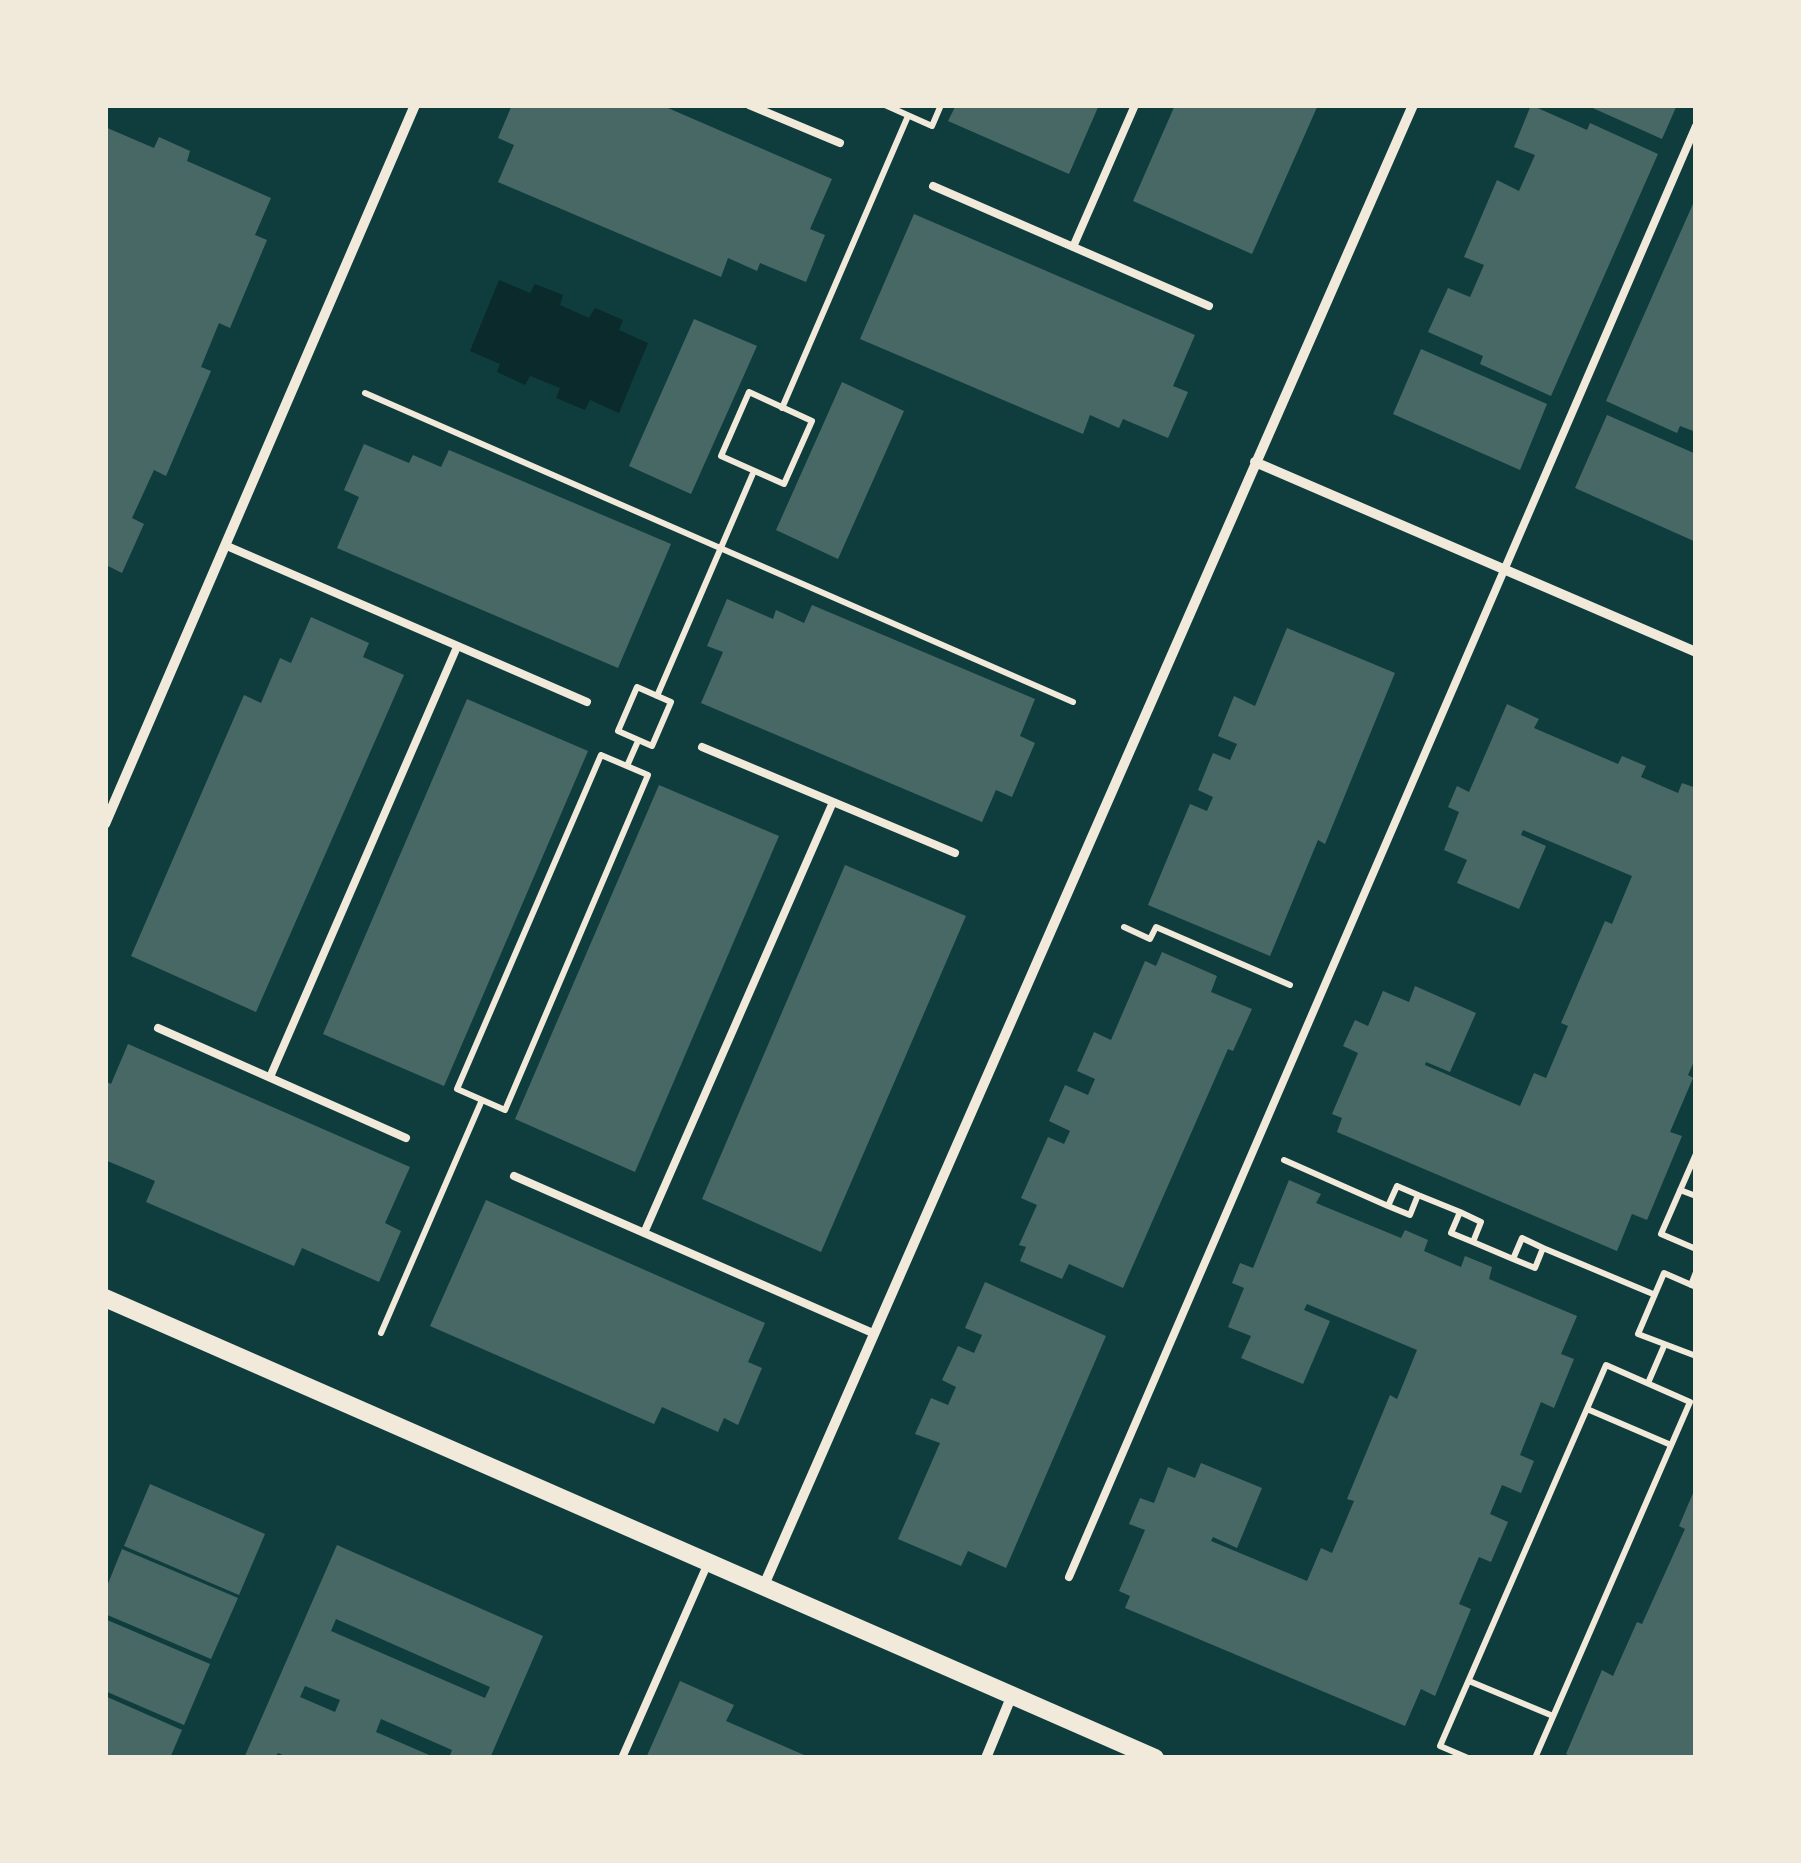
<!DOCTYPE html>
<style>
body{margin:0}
#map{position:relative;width:1801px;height:1863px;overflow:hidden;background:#0f3d3e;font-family:Signika,sans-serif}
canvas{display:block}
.frame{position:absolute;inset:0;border:108px solid #f1e9da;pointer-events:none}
</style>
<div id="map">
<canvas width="1801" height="1863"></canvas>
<div class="frame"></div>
</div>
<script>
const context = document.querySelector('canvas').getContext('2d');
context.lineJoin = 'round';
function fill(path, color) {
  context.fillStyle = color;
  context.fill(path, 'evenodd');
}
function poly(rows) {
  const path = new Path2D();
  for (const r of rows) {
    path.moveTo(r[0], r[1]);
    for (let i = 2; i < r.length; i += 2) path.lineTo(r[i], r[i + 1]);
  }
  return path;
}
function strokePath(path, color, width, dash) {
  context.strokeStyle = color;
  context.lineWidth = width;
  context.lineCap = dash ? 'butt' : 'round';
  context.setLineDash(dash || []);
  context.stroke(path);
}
fill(poly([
 [499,280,530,293,535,284,563,295,560,305,589,318,595,308,623,320,619,330,648,343,619,413,590,400,585,410,556,398,560,388,530,376,525,385,497,372,500,364,470,351]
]), '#0a2a2b');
fill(poly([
 [512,105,661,105,832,179,810,229,825,235,806,282,760,263,757,271,728,258,721,277,498,182,514,145,498,138],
 [956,105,1099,105,1069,174,948,121],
 [1175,105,1318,105,1252,254,1133,201],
 [1531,105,1587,130,1590,123,1658,154,1551,396,1480,364,1483,356,1428,332,1448,288,1470,297,1484,265,1464,257,1497,180,1519,191,1535,155,1514,147],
 [1586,105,1677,105,1662,139],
 [105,127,154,148,159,137,190,151,187,161,271,198,255,235,267,240,230,328,219,323,201,367,211,371,166,476,154,470,132,518,144,524,122,573,108,566,105,574],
 [1696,197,1696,432,1680,426,1677,433,1606,401],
 [914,214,1195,335,1173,386,1188,392,1168,438,1123,419,1119,428,1090,415,1083,434,860,339],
 [694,319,757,346,691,494,629,466],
 [1421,349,1547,404,1520,470,1393,414],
 [842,382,904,411,838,559,776,530],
 [1607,415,1696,454,1696,542,1575,488],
 [364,444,409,463,413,455,441,467,449,450,671,544,618,668,337,548,359,497,344,490],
 [727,599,773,619,776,610,804,623,812,605,1035,699,1020,736,1035,743,1012,797,996,790,982,822,701,703,723,652,707,646],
 [311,617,369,643,363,657,404,675,256,1012,131,956,244,695,261,703,280,658,291,663],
 [1287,628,1395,673,1325,844,1318,840,1270,956,1148,905,1190,804,1207,811,1213,797,1198,790,1213,753,1230,760,1237,744,1218,736,1234,696,1255,706],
 [467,699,588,751,444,1086,323,1034],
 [1507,704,1539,719,1534,728,1618,764,1622,756,1646,766,1641,777,1678,793,1682,783,1696,788,1696,1057,1688,1075,1693,1078,1670,1132,1682,1136,1647,1220,1632,1214,1617,1251,1337,1132,1342,1118,1332,1114,1358,1053,1343,1046,1355,1020,1368,1026,1383,991,1409,1002,1415,986,1476,1013,1450,1072,1426,1062,1425,1065,1520,1106,1534,1073,1546,1078,1568,1026,1561,1023,1605,921,1612,924,1632,876,1523,830,1521,835,1546,846,1519,909,1457,883,1467,860,1444,850,1459,812,1448,807,1457,786,1469,792],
 [659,785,779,836,635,1172,515,1119],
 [845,865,966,916,821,1252,702,1199],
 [1162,952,1217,976,1211,992,1252,1009,1233,1051,1228,1049,1123,1288,1069,1264,1062,1279,1020,1261,1026,1247,1019,1245,1037,1205,1021,1198,1048,1137,1064,1144,1070,1131,1049,1121,1065,1085,1088,1095,1095,1079,1077,1071,1094,1032,1111,1040,1145,961,1156,966],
 [128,1044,410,1167,385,1223,401,1231,379,1282,302,1248,294,1266,146,1202,155,1181,105,1160,105,1081,111,1084],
 [1289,1180,1321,1194,1316,1203,1401,1238,1405,1230,1428,1240,1424,1251,1461,1267,1465,1256,1492,1267,1489,1279,1577,1316,1561,1354,1574,1359,1554,1408,1541,1402,1520,1455,1534,1461,1521,1493,1502,1485,1490,1514,1508,1522,1491,1562,1479,1557,1459,1604,1471,1609,1435,1696,1421,1689,1405,1726,1125,1608,1130,1596,1119,1591,1145,1530,1129,1524,1140,1498,1154,1503,1168,1467,1195,1478,1201,1463,1262,1488,1237,1548,1213,1537,1211,1541,1307,1581,1321,1548,1332,1553,1354,1501,1347,1499,1390,1395,1397,1399,1417,1350,1307,1304,1304,1310,1330,1321,1303,1384,1241,1358,1251,1336,1228,1327,1244,1288,1232,1283,1240,1263,1253,1268],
 [486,1200,765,1323,748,1362,762,1368,738,1425,724,1418,718,1432,662,1407,654,1424,430,1326],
 [985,1282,1106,1336,1006,1568,968,1551,961,1566,898,1539,940,1443,915,1434,931,1398,948,1405,956,1387,942,1380,958,1346,974,1353,982,1335,965,1328],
 [150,1484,265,1534,239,1595,124,1546],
 [1696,1486,1696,1758,1576,1758,1566,1754,1602,1670,1613,1676,1637,1622,1642,1624,1685,1529,1679,1526],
 [337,1545,543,1636,490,1758,449,1758,452,1750,381,1719,376,1732,436,1758,290,1758,278,1753,275,1758,244,1758],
 [336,1619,490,1687,485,1698,331,1631],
 [305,1686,340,1700,335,1712,300,1697],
 [122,1549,238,1598,211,1659,105,1614,105,1591],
 [105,1619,210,1664,184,1725,105,1691],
 [680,1681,734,1705,726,1721,811,1758,646,1758],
 [105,1696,182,1730,170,1758,105,1758]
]), '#486865');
strokePath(poly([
 [885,105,932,126,941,105],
 [749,392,812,421,784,484,721,456,749,392],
 [365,393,1073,702],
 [782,408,908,116],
 [637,687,671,702,652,746,618,731,637,687],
 [657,696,754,471],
 [601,755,648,775,505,1110,457,1089,601,755],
 [627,766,638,741],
 [1124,927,1150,939,1156,927,1290,985],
 [1696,1154,1661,1234,1696,1249],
 [1284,1160,1388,1206],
 [1397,1186,1418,1195,1410,1215,1388,1206,1397,1186],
 [1680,1190,1696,1196],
 [1418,1195,1460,1212,1481,1222,1473,1242,1451,1233,1460,1212],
 [1522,1238,1543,1248,1535,1268,1513,1259,1522,1238],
 [1473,1242,1513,1259],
 [1543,1248,1653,1294],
 [1691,1285,1696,1272],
 [1696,1287,1664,1273,1638,1334,1696,1356],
 [381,1333,482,1100],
 [1648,1383,1664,1346],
 [1587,1409,1671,1445],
 [1469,1681,1553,1716],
 [1468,1758,1440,1746,1606,1365,1690,1402,1535,1758]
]), '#f1e9da', 6);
strokePath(poly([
 [749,105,840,143],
 [933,186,1209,306],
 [1073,247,1135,105],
 [227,546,587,702],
 [702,747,955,853],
 [158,1028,406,1138],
 [270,1077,457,647],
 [514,1176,875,1334],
 [644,1233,833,802],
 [1069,1577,1696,126],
 [622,1758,708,1563]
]), '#f1e9da', 8);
strokePath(poly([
 [1255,462,1696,652],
 [105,824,415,105],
 [764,1585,1413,105],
 [986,1758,1012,1695]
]), '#f1e9da', 10);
strokePath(poly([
 [105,1298,1155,1758]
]), '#f1e9da', 18);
</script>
